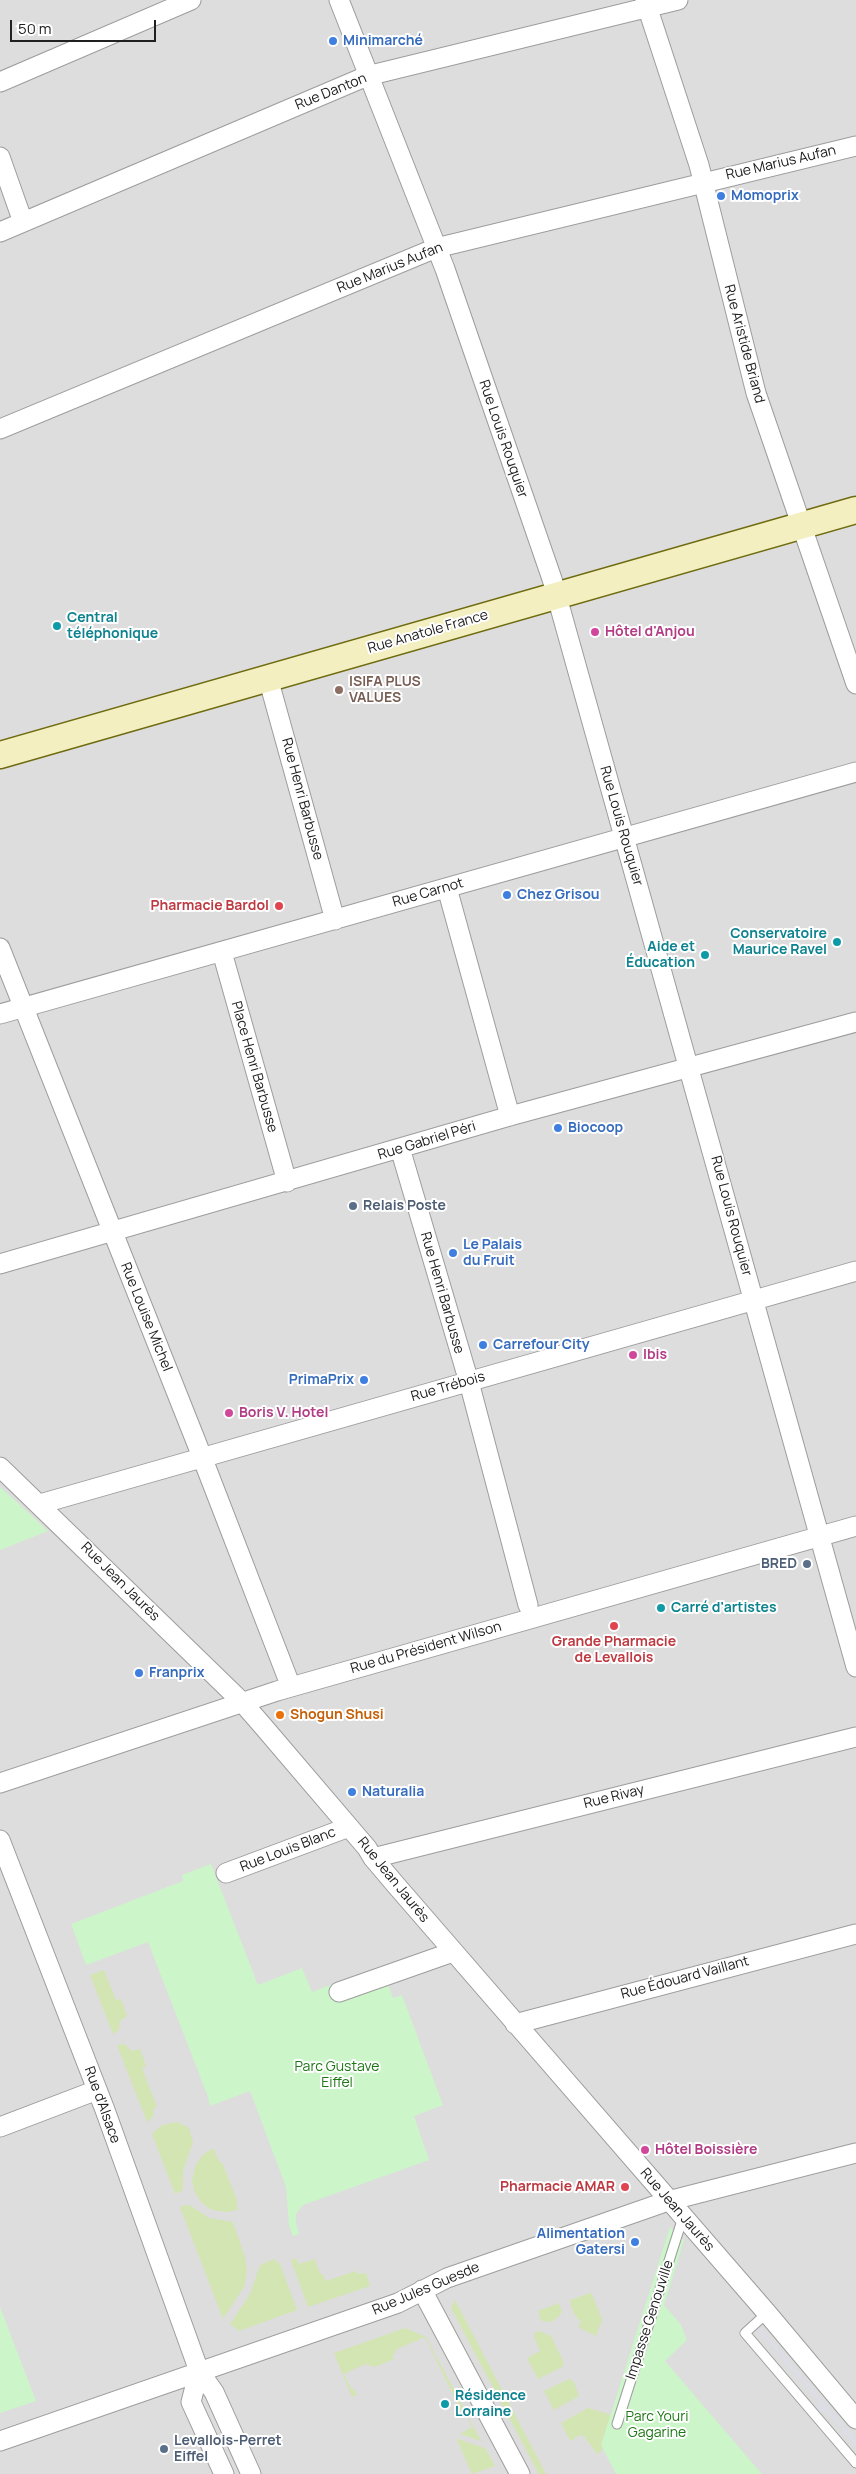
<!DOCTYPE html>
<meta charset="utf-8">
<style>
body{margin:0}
#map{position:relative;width:856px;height:2474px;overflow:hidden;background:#f0ece7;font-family:Manrope,sans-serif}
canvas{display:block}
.scale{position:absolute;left:10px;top:20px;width:146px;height:22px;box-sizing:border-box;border:2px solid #202020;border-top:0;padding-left:6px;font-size:15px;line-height:18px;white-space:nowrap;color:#202020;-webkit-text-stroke:4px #fff;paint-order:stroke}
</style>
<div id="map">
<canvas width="856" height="2474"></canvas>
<div class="scale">50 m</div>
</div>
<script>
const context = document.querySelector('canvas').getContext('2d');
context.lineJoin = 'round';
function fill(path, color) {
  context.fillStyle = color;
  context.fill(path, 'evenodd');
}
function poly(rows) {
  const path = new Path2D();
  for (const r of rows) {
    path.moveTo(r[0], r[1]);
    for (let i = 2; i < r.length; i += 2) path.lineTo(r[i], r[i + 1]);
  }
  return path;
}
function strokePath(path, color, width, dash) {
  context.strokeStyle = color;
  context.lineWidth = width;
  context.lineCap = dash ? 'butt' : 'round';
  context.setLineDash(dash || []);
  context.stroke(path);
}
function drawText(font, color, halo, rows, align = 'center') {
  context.font = font + ' Manrope,sans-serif';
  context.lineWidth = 4;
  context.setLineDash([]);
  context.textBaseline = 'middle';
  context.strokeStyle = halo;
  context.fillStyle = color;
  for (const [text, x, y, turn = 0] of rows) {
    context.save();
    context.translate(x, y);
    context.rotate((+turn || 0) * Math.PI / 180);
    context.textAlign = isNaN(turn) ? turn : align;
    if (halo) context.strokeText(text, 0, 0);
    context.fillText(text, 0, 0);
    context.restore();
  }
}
fill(poly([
 [0,0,856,0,856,2474,0,2474]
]), '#dedddd');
fill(poly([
 [104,1970,116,2000,121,1999,127,2016,120,2021,119,2030,113,2034,90,1975],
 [124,2044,132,2051,140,2049,146,2066,142,2068,157,2107,154,2108,153,2117,147,2122,117,2045],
 [177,2122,189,2128,193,2142,183,2171,183,2190,175,2194,152,2134,162,2125],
 [213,2148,220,2163,222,2162,238,2203,236,2204,238,2210,226,2212,212,2210,202,2203,195,2193,192,2181,196,2164,203,2155],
 [185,2205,191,2206,209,2218,233,2222,245,2257,247,2270,244,2287,223,2319,180,2207],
 [296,2258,299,2264,315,2259,320,2274,323,2274,326,2281,356,2271,358,2274,366,2273,370,2286,308,2307,291,2260],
 [274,2259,280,2264,297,2310,239,2331,230,2324,250,2294,260,2265],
 [590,2293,592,2294,602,2320,596,2336,578,2327,581,2322,574,2314,570,2302,570,2300],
 [455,2300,546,2474,539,2474,451,2308],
 [559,2303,562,2312,559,2316,551,2322,541,2321,538,2311],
 [405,2328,426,2337,481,2441,460,2434,472,2427,465,2412,462,2413,425,2337,395,2350,396,2353,392,2355,394,2359,375,2367,365,2364,344,2374,352,2390,354,2389,357,2395,352,2397,334,2353],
 [539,2331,551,2336,564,2363,562,2367,538,2379,527,2358,540,2351,534,2336,535,2333],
 [569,2379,574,2382,579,2396,554,2410,544,2391],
 [588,2408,609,2414,611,2418,601,2452,597,2454,584,2436,580,2435,570,2441,561,2423],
 [458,2439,485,2448,495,2466,472,2474,457,2440]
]), '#d3e5b2');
fill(poly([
 [0,1487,18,1503,48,1531,0,1550],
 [211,1864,258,1985,302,1968,312,1992,381,1966,393,1998,402,1995,443,2105,414,2116,429,2160,303,2205,296,2214,296,2223,299,2234,293,2236,289,2226,286,2187,250,2091,210,2106,208,2097,148,1942,86,1965,71,1924,183,1881,182,1875],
 [670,2227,684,2240,664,2305,681,2325,687,2340,665,2361,762,2474,616,2474,601,2445],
 [0,2307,36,2401,0,2413]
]), '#ccf5c9');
fill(poly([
 [760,2327,856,2439,856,2447,825,2410,820,2413,816,2408,820,2404,757,2330]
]), '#dcdde5');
const lane = poly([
 [767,2313,745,2333,856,2463],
 [617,2424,683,2217]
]);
const street = poly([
 [339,0,445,269,552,579,856,1667],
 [645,0,699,165,756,393,856,684],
 [0,82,191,0],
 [0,157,23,222],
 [0,232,367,76,678,0],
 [0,429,436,248,856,146],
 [268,678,335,920],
 [447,888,510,1116],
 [0,948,197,1444,291,1687],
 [222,952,287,1182],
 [0,1014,856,772],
 [402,1155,469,1382,528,1605],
 [0,1264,510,1116,856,1022],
 [0,1467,242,1702,262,1725,367,1848,373,1858,395,1884,767,2313,856,2419],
 [40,1504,856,1271],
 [0,1783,277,1691,856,1526],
 [0,1840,105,2110,199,2371,214,2392,251,2474],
 [373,1858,856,1737],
 [226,1873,349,1827],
 [339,1992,447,1954],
 [515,2024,856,1934],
 [0,2127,97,2090],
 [422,2290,520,2474],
 [199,2371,191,2402,224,2474],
 [0,2441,398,2303,447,2278,668,2201,856,2153]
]);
const secondary = poly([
 [0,755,856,510]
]);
strokePath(lane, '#9d9d9d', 11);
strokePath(street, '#9d9d9d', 21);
strokePath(secondary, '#6f6b0f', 29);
strokePath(lane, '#fff', 9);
strokePath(street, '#fff', 19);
strokePath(secondary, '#f4efc1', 26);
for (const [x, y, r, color] of [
 [333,41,5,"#3f7fe0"],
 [721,196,5,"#3f7fe0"],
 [57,626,5,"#0f9aa8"],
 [595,632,5,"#d1479c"],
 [339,690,5,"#8d6e63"],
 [507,895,5,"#3f7fe0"],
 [279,906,5,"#e0444e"],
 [837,942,5,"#0f9aa8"],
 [705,955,5,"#0f9aa8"],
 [558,1128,5,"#3f7fe0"],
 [353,1206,5,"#5c6f8a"],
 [453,1253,5,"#3f7fe0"],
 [483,1345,5,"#3f7fe0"],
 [633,1355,5,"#d1479c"],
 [364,1380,5,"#3f7fe0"],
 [229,1413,5,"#d1479c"],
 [807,1564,5,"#5c6f8a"],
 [661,1608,5,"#0f9aa8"],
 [614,1626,5,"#e0444e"],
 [139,1673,5,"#3f7fe0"],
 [280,1715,5,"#e8710a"],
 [352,1792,5,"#3f7fe0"],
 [645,2150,5,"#d1479c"],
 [625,2187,5,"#e0444e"],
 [635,2242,5,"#3f7fe0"],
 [445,2404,5,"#0f9aa8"],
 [164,2449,5,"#5c6f8a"]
]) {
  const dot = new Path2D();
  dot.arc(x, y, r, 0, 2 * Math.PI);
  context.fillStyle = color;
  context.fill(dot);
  strokePath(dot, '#fff', 2);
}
drawText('bold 14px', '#366cbe', '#fff', [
 ["Minimarché",343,41],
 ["Momoprix",731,196],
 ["Chez Grisou",517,895],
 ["Biocoop",568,1128],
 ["Le Palais",463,1245],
 ["du Fruit",463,1261],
 ["Carrefour City",493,1345],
 ["PrimaPrix",354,1380,"right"],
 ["Franprix",149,1673],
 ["Naturalia",362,1792],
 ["Alimentation",625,2234,"right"],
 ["Gatersi",625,2250,"right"]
], 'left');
drawText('14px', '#202020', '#fff', [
 ["Rue Danton",331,92,-22],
 ["Rue Marius Aufan",781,163,-13],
 ["Rue Marius Aufan",390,268,-22],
 ["Rue Aristide Briand",744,344,75],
 ["Rue Louis Rouquier",503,439,71],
 ["Rue Anatole France",428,632,-16],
 ["Rue Henri Barbusse",302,799,75],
 ["Rue Louis Rouquier",621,826,74],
 ["Rue Carnot",428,893,-16],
 ["Place Henri Barbusse",254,1067,74],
 ["Rue Gabriel Péri",427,1141,-17],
 ["Rue Louis Rouquier",731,1216,75],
 ["Rue Henri Barbusse",442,1293,74],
 ["Rue Louise Michel",146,1317,68],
 ["Rue Trébois",448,1387,-16],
 ["Rue Jean Jaurès",120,1582,45],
 ["Rue du Président Wilson",426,1648,-16],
 ["Rue Rivay",614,1797,-14],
 ["Rue Louis Blanc",288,1850,-21],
 ["Rue Jean Jaurès",393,1880,51],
 ["Rue Édouard Vaillant",685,1978,-15],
 ["Rue d'Alsace",102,2105,70],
 ["Rue Jean Jaurès",677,2210,49],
 ["Rue Jules Guesde",426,2289,-23],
 ["Impasse Genouville",650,2320,-72]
]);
drawText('bold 14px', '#0d838f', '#fff', [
 ["Central",67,618],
 ["téléphonique",67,634],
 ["Conservatoire",827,934,"right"],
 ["Maurice Ravel",827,950,"right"],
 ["Aide et",695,947,"right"],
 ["Éducation",695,963,"right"],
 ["Carré d'artistes",671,1608],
 ["Résidence",455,2396],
 ["Lorraine",455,2412]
], 'left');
drawText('bold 14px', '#b23c85', '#fff', [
 ["Hôtel d'Anjou",605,632],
 ["Ibis",643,1355],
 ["Boris V. Hotel",239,1413],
 ["Hôtel Boissière",655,2150]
], 'left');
drawText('bold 14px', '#785e54', '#fff', [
 ["ISIFA PLUS",349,682],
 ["VALUES",349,698]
], 'left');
drawText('bold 14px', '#be3a42', '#fff', [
 ["Pharmacie Bardol",269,906],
 ["Grande Pharmacie",614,1642,"center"],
 ["de Levallois",614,1658,"center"],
 ["Pharmacie AMAR",615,2187]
], 'right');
drawText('bold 14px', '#4e5e75', '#fff', [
 ["Relais Poste",363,1206],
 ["BRED",797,1564,"right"],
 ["Levallois-Perret",174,2441],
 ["Eiffel",174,2457]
], 'left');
drawText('bold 14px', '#c56008', '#fff', [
 ["Shogun Shusi",290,1715]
], 'left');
drawText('14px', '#1d7715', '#fff', [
 ["Parc Gustave",337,2067],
 ["Eiffel",337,2083],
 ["Parc Youri",657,2417],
 ["Gagarine",657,2433]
]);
</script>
